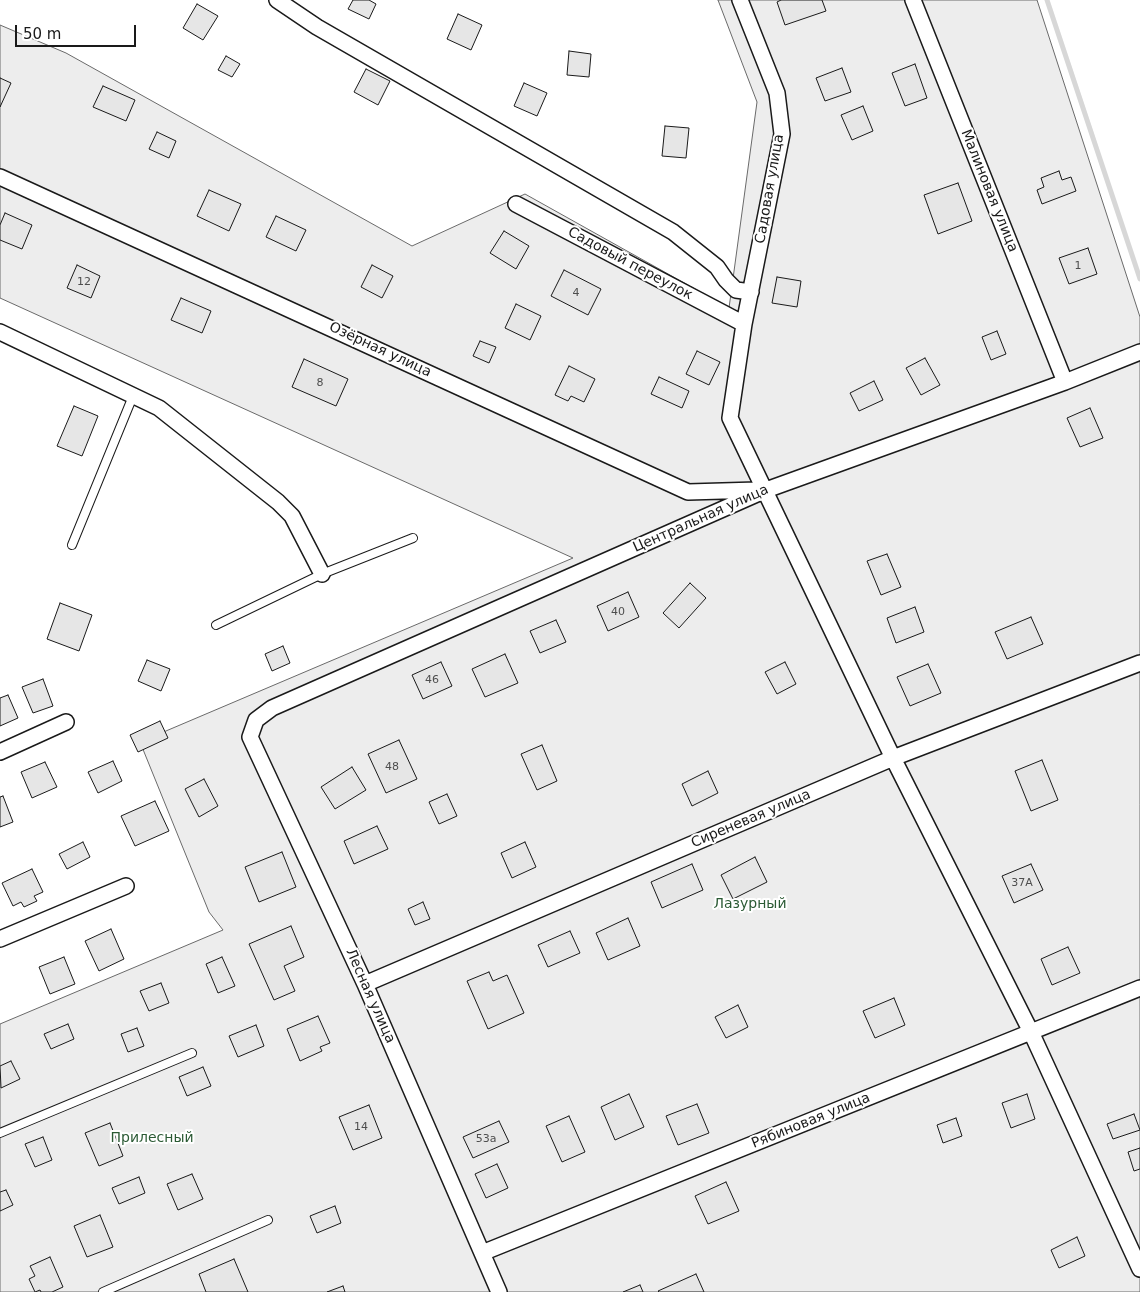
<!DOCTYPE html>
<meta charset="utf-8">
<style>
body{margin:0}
#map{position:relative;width:1140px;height:1292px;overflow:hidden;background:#fff;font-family:"DejaVu Sans",sans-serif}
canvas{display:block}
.scale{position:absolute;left:15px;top:25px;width:121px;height:22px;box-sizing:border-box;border:2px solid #1a1a1a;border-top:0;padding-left:6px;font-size:15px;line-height:18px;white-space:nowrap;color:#1a1a1a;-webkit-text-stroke:4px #fff;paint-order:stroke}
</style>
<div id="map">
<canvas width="1140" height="1292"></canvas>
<div class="scale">50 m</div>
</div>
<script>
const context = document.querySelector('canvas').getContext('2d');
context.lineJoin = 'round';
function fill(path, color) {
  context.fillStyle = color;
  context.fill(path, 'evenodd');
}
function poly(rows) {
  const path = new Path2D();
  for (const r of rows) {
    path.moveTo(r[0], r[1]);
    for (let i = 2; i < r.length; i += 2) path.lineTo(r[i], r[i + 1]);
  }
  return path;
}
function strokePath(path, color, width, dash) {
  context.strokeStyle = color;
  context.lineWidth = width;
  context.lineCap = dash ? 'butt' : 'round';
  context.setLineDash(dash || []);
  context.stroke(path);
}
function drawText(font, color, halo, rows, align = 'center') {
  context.font = font + ' "DejaVu Sans",sans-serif';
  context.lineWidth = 4;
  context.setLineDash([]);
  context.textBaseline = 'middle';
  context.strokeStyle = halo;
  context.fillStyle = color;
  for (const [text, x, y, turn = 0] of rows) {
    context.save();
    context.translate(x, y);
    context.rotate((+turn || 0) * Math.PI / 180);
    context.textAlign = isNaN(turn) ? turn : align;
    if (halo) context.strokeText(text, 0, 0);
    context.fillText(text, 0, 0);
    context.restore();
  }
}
const green = poly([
 [718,0,1037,0,1140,317,1140,1292,0,1292,0,1024,223,930,209,912,140,742,573,558,0,298,0,25,66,53,412,246,525,194,729,308,757,102,718,0]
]);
fill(green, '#ededed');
strokePath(green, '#6a6a6a', 1);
strokePath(poly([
 [1047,0,1140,279]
]), '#d7d7d7', 5);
const building = poly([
 [353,0,369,0,376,4,369,19,348,9,353,0],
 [781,0,822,0,826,11,785,25,777,2,781,0],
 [197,4,218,16,203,40,183,28,197,4],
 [458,14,482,25,471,50,447,39,458,14],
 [569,51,591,54,589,77,567,75,569,51],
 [226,56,240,64,232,77,218,70,226,56],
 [915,64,927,98,905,106,892,73,915,64],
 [842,68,851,92,825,101,816,78,842,68],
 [366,69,390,81,378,105,354,92,366,69],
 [0,78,11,83,0,107,0,78],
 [524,83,547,93,537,116,514,106,524,83],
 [103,86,135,100,126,121,93,107,103,86],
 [863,106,873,131,852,140,841,115,863,106],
 [665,126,689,128,686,158,662,156,665,126],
 [157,132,176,141,169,158,149,149,157,132],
 [1059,171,1062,180,1071,177,1076,191,1042,204,1037,190,1044,187,1041,178,1059,171],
 [958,183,972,221,938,234,924,195,958,183],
 [209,190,241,204,229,231,197,216,209,190],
 [5,213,32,225,22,249,0,240,0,225,5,213],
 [276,216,306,230,296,251,266,237,276,216],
 [504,231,529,246,516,269,490,253,504,231],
 [1088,248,1097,274,1069,284,1059,258,1088,248],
 [77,265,100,276,91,298,67,288,77,265],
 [372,265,393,276,382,298,361,287,372,265],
 [564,270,601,289,588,315,551,296,564,270],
 [777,277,801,281,797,307,772,303,777,277],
 [181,298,211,311,202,333,171,320,181,298],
 [516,304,541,316,530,340,505,328,516,304],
 [997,331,1006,354,991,360,982,337,997,331],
 [480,341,496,347,489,363,473,356,480,341],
 [697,351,720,362,709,385,686,374,697,351],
 [925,358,940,385,921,395,906,368,925,358],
 [304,359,348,379,336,406,292,387,304,359],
 [569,366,595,379,584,402,571,396,568,401,555,395,569,366],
 [659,377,689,391,682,408,651,394,659,377],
 [874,381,883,400,859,411,850,393,874,381],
 [74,406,98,416,82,456,57,446,74,406],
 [1090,408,1103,438,1080,447,1067,418,1090,408],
 [887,554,901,587,881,595,867,561,887,554],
 [690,583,706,598,679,628,663,613,690,583],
 [628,592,639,617,608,631,597,606,628,592],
 [60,603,92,615,79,651,47,639,60,603],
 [915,607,924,632,896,643,887,618,915,607],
 [1031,617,1043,644,1007,659,995,632,1031,617],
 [556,620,566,642,540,653,530,631,556,620],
 [283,646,290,663,272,671,265,654,283,646],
 [505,654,518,683,485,697,472,669,505,654],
 [147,660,170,669,161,691,138,681,147,660],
 [441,662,452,686,423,699,412,675,441,662],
 [785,662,796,684,777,694,765,672,785,662],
 [928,664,941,693,910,706,897,677,928,664],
 [43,679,53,706,33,713,22,687,43,679],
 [8,695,18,718,0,726,0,698,8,695],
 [160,721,168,738,138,752,130,735,160,721],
 [399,740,417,779,386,793,368,754,399,740],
 [542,745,557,781,537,790,521,754,542,745],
 [1042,760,1058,800,1031,811,1015,771,1042,760],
 [113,761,122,781,98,793,88,772,113,761],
 [45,762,57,787,32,798,21,772,45,762],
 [352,767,366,790,335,809,321,787,352,767],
 [708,771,718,793,692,806,682,784,708,771],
 [204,779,218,806,199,817,185,789,204,779],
 [447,794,457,816,439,824,429,802,447,794],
 [3,796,13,822,0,827,0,797,3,796],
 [155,801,169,831,135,846,121,816,155,801],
 [377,826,388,849,354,864,344,841,377,826],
 [83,842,90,857,67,869,59,854,83,842],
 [525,842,536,867,512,878,501,853,525,842],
 [282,852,296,887,259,902,245,867,282,852],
 [755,857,767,882,733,899,721,875,755,857],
 [692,864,703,890,662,908,651,882,692,864],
 [1031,864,1043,890,1014,903,1002,876,1031,864],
 [32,869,43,892,34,896,37,901,24,907,21,902,13,906,2,883,32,869],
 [423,902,430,919,415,925,408,909,423,902],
 [628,918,640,946,608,960,596,933,628,918],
 [291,926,304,957,284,966,295,991,274,1000,249,944,291,926],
 [111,929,124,959,99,971,85,941,111,929],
 [570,931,580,953,548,967,538,945,570,931],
 [1068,947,1080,973,1052,985,1041,959,1068,947],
 [64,957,75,984,50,994,39,967,64,957],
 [222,957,235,986,218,993,206,964,222,957],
 [489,972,493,981,507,975,524,1013,488,1029,467,981,489,972],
 [161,983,169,1003,149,1011,140,991,161,983],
 [894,998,905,1025,875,1038,863,1011,894,998],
 [738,1005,748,1027,726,1038,715,1017,738,1005],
 [318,1016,330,1043,320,1047,322,1051,300,1061,287,1029,318,1016],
 [68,1024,74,1039,51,1049,44,1034,68,1024],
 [256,1025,264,1046,238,1057,229,1036,256,1025],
 [137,1028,144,1046,128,1052,121,1034,137,1028],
 [11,1061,20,1079,1,1088,0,1066,11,1061],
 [203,1067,211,1086,187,1096,179,1077,203,1067],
 [629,1094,644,1127,615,1140,601,1107,629,1094],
 [1027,1094,1035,1119,1011,1128,1002,1103,1027,1094],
 [697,1104,709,1133,678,1145,666,1116,697,1104],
 [369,1105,382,1138,353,1150,339,1117,369,1105],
 [1134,1114,1140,1130,1113,1139,1107,1124,1134,1114],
 [569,1116,585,1152,562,1162,546,1126,569,1116],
 [956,1118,962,1136,943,1143,937,1125,956,1118],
 [499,1121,509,1142,473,1158,463,1137,499,1121],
 [110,1123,123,1156,99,1166,85,1133,110,1123],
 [43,1137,52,1160,35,1167,25,1144,43,1137],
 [1140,1148,1140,1169,1134,1171,1128,1152,1140,1148],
 [497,1164,508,1188,486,1198,475,1174,497,1164],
 [192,1174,203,1199,178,1210,167,1184,192,1174],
 [139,1177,145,1193,119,1204,112,1188,139,1177],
 [726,1182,739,1211,708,1224,695,1196,726,1182],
 [6,1190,13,1205,0,1211,0,1192,6,1190],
 [335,1206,341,1223,317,1233,310,1216,335,1206],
 [100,1215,113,1247,87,1257,74,1226,100,1215],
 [1077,1237,1085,1256,1059,1268,1051,1250,1077,1237],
 [50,1257,63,1287,52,1292,41,1292,40,1290,35,1292,29,1279,35,1276,30,1266,50,1257],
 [234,1259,248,1292,206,1292,199,1274,234,1259],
 [696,1274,704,1292,659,1292,658,1291,696,1274],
 [640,1285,643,1292,623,1292,640,1285],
 [343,1286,345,1292,327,1292,343,1286]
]);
fill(building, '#e6e6e6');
strokePath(building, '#1a1a1a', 1);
const service = poly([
 [72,545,133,396],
 [216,625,322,574,413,538],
 [0,1133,192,1053],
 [103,1292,268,1220]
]);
const minor = poly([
 [277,0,317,27,673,232,717,267,726,280,736,290,751,292],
 [740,0,777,93,782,134,744,324,730,418,893,758,1031,1032,1140,1269],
 [913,0,1065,382],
 [0,177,688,492,757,490],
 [516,204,744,324],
 [0,332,159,408,278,502,292,516,322,574],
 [0,752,66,722],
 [0,939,126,886],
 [365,984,893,758,1140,663],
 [482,1253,1140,988],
 [499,1292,365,984,250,737,256,720,272,708,766,490,1065,382,1140,352]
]);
strokePath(service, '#1a1a1a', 10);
strokePath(minor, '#1a1a1a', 18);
strokePath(service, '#fff', 8);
strokePath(minor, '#fff', 15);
drawText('11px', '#4d4d4d', null, [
 ["1",1078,266],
 ["12",84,282],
 ["4",576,293],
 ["8",320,383],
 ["40",618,612],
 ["46",432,680],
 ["48",392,767],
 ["37А",1022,883],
 ["14",361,1127],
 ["53а",486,1139]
]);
drawText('14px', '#1a1a1a', '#fff', [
 ["Садовая улица",770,189,-80],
 ["Малиновая улица",989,191,68],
 ["Садовый переулок",630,264,28],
 ["Озёрная улица",380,350,25],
 ["Центральная улица",701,519,-24],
 ["Сиреневая улица",751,819,-23],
 ["Лесная улица",370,996,66],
 ["Рябиновая улица",811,1121,-22]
]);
drawText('14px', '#2b5a34', '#fff', [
 ["Лазурный",750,904],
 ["Прилесный",152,1138]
]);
</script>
